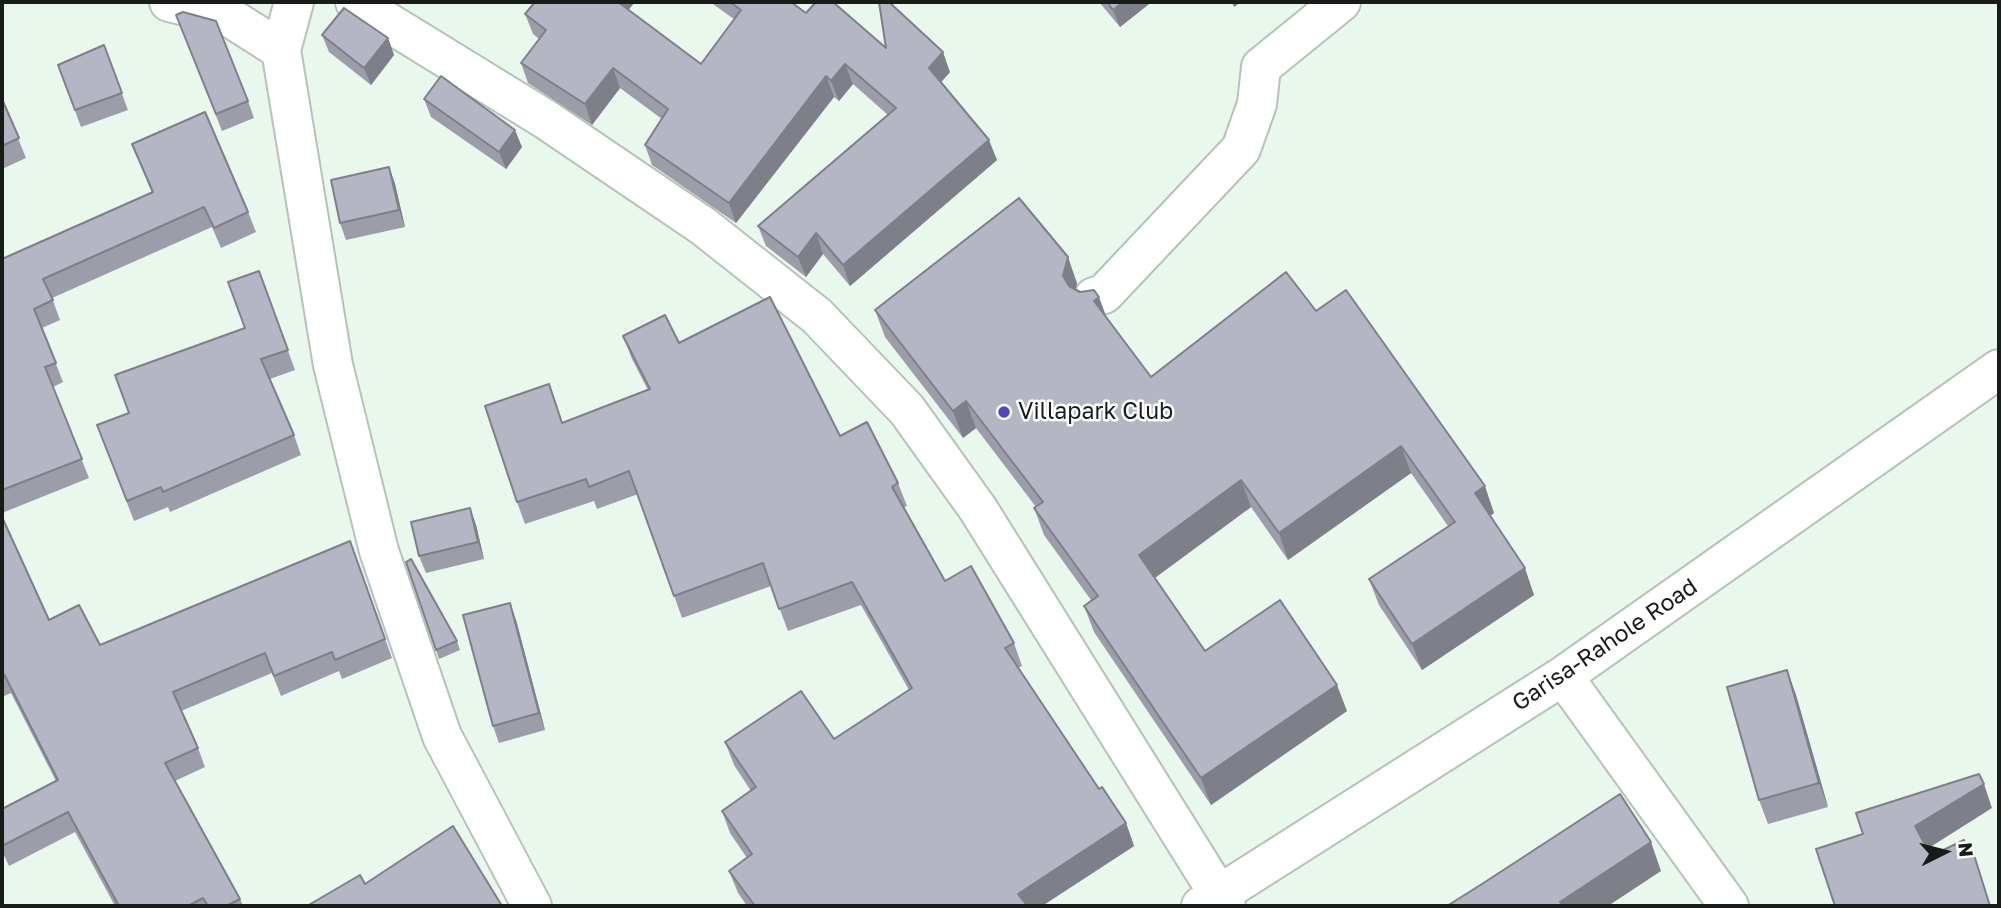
<!DOCTYPE html>
<style>
body{margin:0}
#map{position:relative;width:2001px;height:908px;overflow:hidden;background:#e9f7ed;font-family:"Golos Text",sans-serif}
canvas{display:block}
.frame{position:absolute;inset:0;border:4px solid #171c19;pointer-events:none}
.north{position:absolute;left:1910px;top:817px;width:70px;height:70px;-webkit-text-stroke:5px #fff;paint-order:stroke;rotate:84deg;font-size:19px;font-weight:700;line-height:28px;text-align:center;color:#171c19}
.north::after{content:'';display:block;margin:auto;width:24px;height:32px;background:#171c19;clip-path:polygon(50% 0,100% 100%,50% 72%,0 100%)}
</style>
<div id="map">
<canvas width="2001" height="908"></canvas>
<div class="frame"></div>
<div class="north">N</div>
</div>
<script>
const context = document.querySelector('canvas').getContext('2d');
context.lineJoin = 'round';
function poly(rows) {
  const path = new Path2D();
  for (const r of rows) {
    path.moveTo(r[0], r[1]);
    for (let i = 2; i < r.length; i += 2) path.lineTo(r[i], r[i + 1]);
  }
  return path;
}
function strokePath(path, color, width, dash) {
  context.strokeStyle = color;
  context.lineWidth = width;
  context.lineCap = dash ? 'butt' : 'round';
  context.setLineDash(dash || []);
  context.stroke(path);
}
function fill(path, color) {
  context.fillStyle = color;
  context.fill(path, 'evenodd');
}
function drawText(font, color, halo, rows, align = 'center') {
  context.font = font + ' "Golos Text",sans-serif';
  context.lineWidth = 5;
  context.setLineDash([]);
  context.textBaseline = 'middle';
  context.strokeStyle = halo;
  context.fillStyle = color;
  for (const [text, x, y, turn = 0] of rows) {
    context.save();
    context.translate(x, y);
    context.rotate((+turn || 0) * Math.PI / 180);
    context.textAlign = isNaN(turn) ? turn : align;
    if (halo) context.strokeText(text, 0, 0);
    context.fillText(text, 0, 0);
    context.restore();
  }
}
const minor = poly([
 [169,2,229,17,281,50],
 [294,2,281,50,333,365,379,551,442,736,532,906],
 [355,2,545,119,703,226,817,316,907,410,978,509,1226,906],
 [1094,297,1104,294,1241,149,1257,104,1261,67,1341,2],
 [1563,676,1729,906],
 [1201,906,1563,676,1999,369]
]);
strokePath(minor, '#b6c3b9', 42);
strokePath(minor, '#fff', 38);
fill(poly([
 [535,2,635,2,628,10,701,64,734,19,710,2,791,2,806,13,886,48,950,72,941,82,997,160,850,286,823,254,806,277,766,246,758,226,888,115,853,84,839,101,834,97,736,223,652,165,645,145,662,119,620,88,592,125,528,83,521,63,539,39,533,34,525,14],
 [1099,2,1148,2,1149,4,1120,27],
 [176,15,248,101,254,118,222,131],
 [322,35,388,38,394,55,371,85,329,52],
 [104,45,128,110,81,127,58,65],
 [2,99,26,158,2,169],
 [424,99,522,147,506,169,431,117],
 [132,144,248,212,256,232,221,248,212,227,52,298,60,320,42,328,63,382,53,387,89,478,2,513,2,259,152,193],
 [389,167,395,184,405,227,346,240,340,223],
 [259,271,295,370,270,379,294,435,301,455,170,512,168,507,134,521,105,446,129,413,245,328],
 [1077,283,1076,290,1106,316,1151,377,1316,311,1494,513,1490,516,1534,595,1422,670,1379,605,1369,579,1448,526,1411,473,1288,560,1251,507,1155,578,1205,651,1347,711,1211,805,1094,632,1084,606,1091,600,1044,535,1034,508,1036,507,976,428,963,438,885,337,875,310],
 [623,336,679,343,840,436,898,483,907,506,904,507,945,581,1014,643,1022,666,1018,668,1099,789,1126,823,1134,846,1042,906,747,906,738,893,729,871,747,858,730,833,722,811,751,791,734,765,725,742,834,739,909,690,861,605,788,631,771,586,682,618,638,494,597,509,594,501,525,524,517,502,562,423,648,390,632,359],
 [470,508,476,525,484,559,426,573,419,556],
 [2,517,49,620,100,645,350,541,392,658,342,679,339,671,281,696,272,673,181,711,198,748,205,767,175,781,240,899,243,906,115,906,75,832,9,866,2,851,2,809,56,781,11,693,2,697],
 [406,562,457,641,460,650,439,659],
 [516,620,545,730,499,743,493,726],
 [1787,670,1796,695,1828,807,1768,824,1759,800]
]), '#9c9da9');
fill(poly([
 [615,2,635,2,621,19],
 [1123,2,1148,2,1149,4,1120,27,1113,10],
 [1232,2,1241,2,1234,7],
 [388,38,394,55,371,85,364,68],
 [943,52,950,72,936,88,929,68],
 [845,64,853,84,839,101,831,81],
 [613,68,620,88,592,125,585,104],
 [826,76,834,97,736,223,729,203],
 [515,130,522,147,506,169,499,152],
 [989,140,997,160,850,286,843,265],
 [389,167,395,184,405,227,399,210],
 [816,233,823,254,806,277,798,257],
 [1068,257,1077,283,1073,303,1063,276],
 [1099,297,1109,324,1094,301],
 [966,401,976,428,963,438,953,411],
 [1401,446,1411,473,1288,560,1279,533],
 [1241,480,1251,507,1149,582,1139,555],
 [1485,486,1494,513,1484,520,1475,493],
 [470,508,476,525,484,559,478,542],
 [1525,568,1534,595,1422,670,1412,644],
 [510,603,516,620,545,730,539,713],
 [1787,670,1796,695,1828,807,1819,783],
 [1337,685,1347,711,1211,805,1201,778],
 [1984,784,1992,808,1924,851,1915,826],
 [1126,823,1134,846,1042,906,1023,906,1018,894],
 [1651,842,1661,871,1608,906,1561,906,1560,902]
]), '#7f7f89');
const building = poly([
 [535,2,618,2,701,64,741,10,730,2,791,2,806,13,816,2,833,2,886,48,879,2,889,2,943,52,929,68,989,140,843,265,816,233,798,257,758,226,896,108,845,64,831,81,826,76,729,203,645,145,668,109,613,68,585,104,521,63,546,30,525,14,535,2],
 [1107,2,1123,2,1113,10,1107,2],
 [344,8,388,38,364,68,322,35,344,8],
 [183,12,216,21,248,101,216,114,176,15,183,12],
 [104,45,122,93,75,110,58,65,104,45],
 [441,76,515,130,499,152,424,99,441,76],
 [2,99,19,138,2,146,2,99],
 [205,112,248,212,214,228,204,207,43,279,53,300,34,309,56,363,45,367,82,459,2,490,2,259,153,192,132,144,205,112],
 [389,167,399,210,340,223,331,180,389,167],
 [1019,198,1068,257,1063,276,1069,286,1080,292,1094,290,1099,297,1094,301,1151,377,1286,272,1316,311,1346,290,1485,486,1475,493,1525,568,1412,644,1369,579,1455,522,1401,446,1279,533,1241,480,1139,555,1205,651,1280,600,1337,685,1201,778,1084,606,1098,596,1034,508,1043,502,966,401,953,411,875,310,1019,198],
 [259,271,288,350,261,359,294,435,163,492,161,487,127,501,97,425,129,413,115,375,245,328,228,282,259,271],
 [770,297,840,436,867,422,898,483,892,487,945,581,971,566,1014,643,1005,648,1099,789,1102,787,1126,823,1018,894,1027,905,1026,906,755,906,729,871,752,854,722,811,756,787,725,742,801,691,834,739,912,688,852,582,779,609,763,563,674,596,629,471,589,487,586,479,517,502,485,406,549,384,562,423,650,389,623,336,665,315,679,343,770,297],
 [470,508,478,542,419,556,411,522,470,508],
 [2,517,49,620,79,605,100,645,350,541,385,639,335,660,332,652,274,676,265,653,173,692,198,748,165,763,240,899,226,906,208,906,203,898,188,906,119,906,68,812,2,846,2,809,58,780,4,674,2,674,2,517],
 [411,559,457,641,436,650,406,562,411,559],
 [510,603,539,713,493,726,463,615,510,603],
 [1787,670,1819,783,1759,800,1727,687,1787,670],
 [1979,774,1984,784,1915,826,1931,856,1964,840,1969,856,1974,855,1990,906,1835,906,1816,849,1863,834,1856,813,1979,774],
 [1620,794,1651,842,1560,902,1563,906,1447,906,1482,884,1620,794],
 [453,826,502,906,307,906,360,875,365,884,453,826]
]);
fill(building, '#b5b6c4');
strokePath(building, '#7f7f89', 2);
for (const [x, y, r, color] of [
 [1004,412,7,"#5545bd"]
]) {
  const dot = new Path2D();
  dot.arc(x, y, r, 0, 2 * Math.PI);
  context.fillStyle = color;
  context.fill(dot);
  strokePath(dot, '#fff', 2.5);
}
drawText('23px', '#171c19', '#fff', [
 ["Villapark Club",1018,412]
], 'left');
drawText('23px', '#171c19', '#fff', [
 ["Garisa-Rahole Road",1605,645,-34]
]);
</script>
